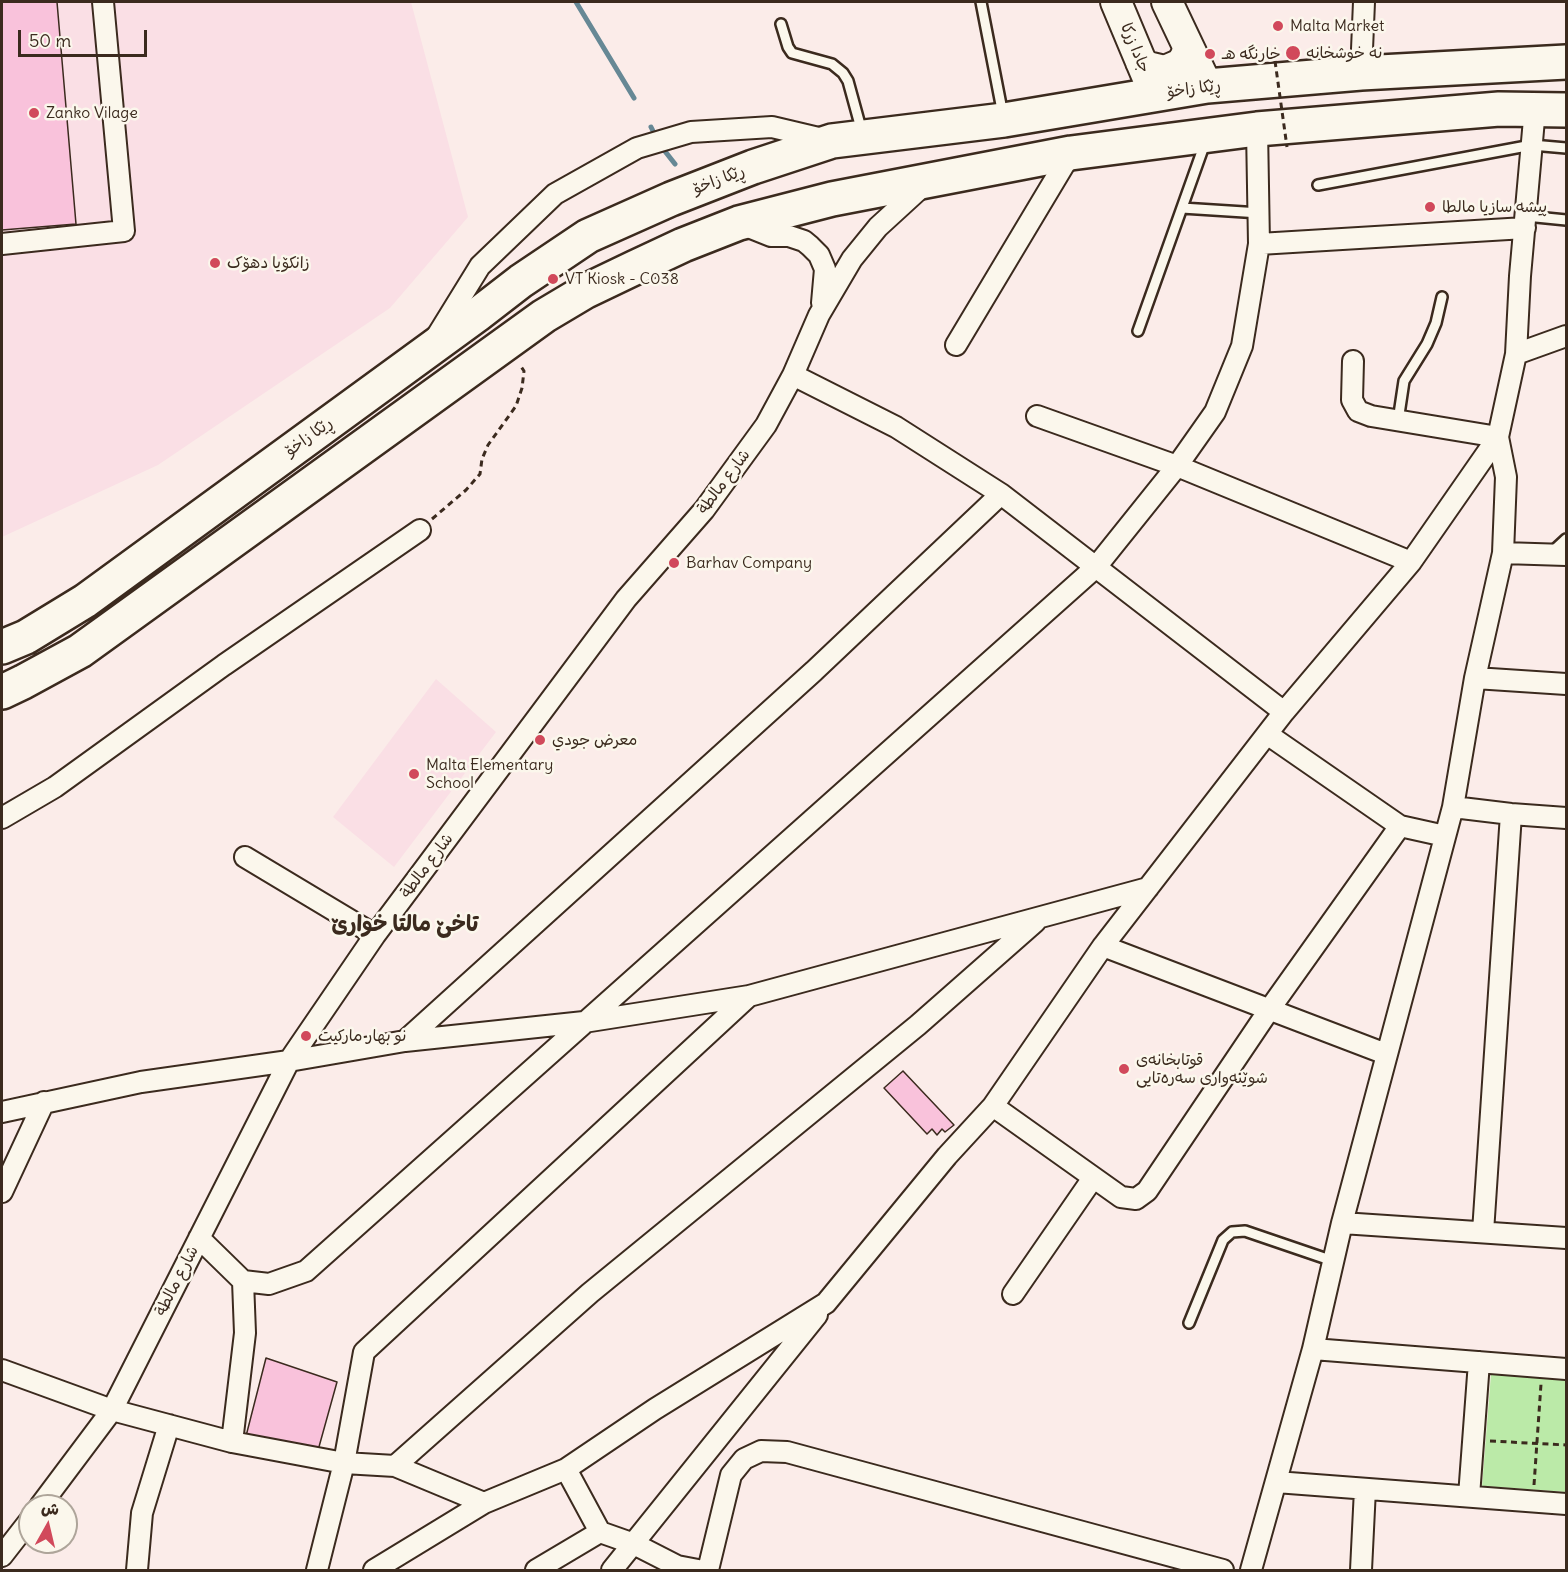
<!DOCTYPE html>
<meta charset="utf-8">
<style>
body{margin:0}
#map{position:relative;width:1568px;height:1572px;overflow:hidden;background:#fbece9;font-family:Delius,"Playpen Sans Arabic",sans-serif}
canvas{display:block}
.frame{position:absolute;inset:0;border:3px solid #3b2a1e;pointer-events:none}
.north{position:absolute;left:18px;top:1494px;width:60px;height:60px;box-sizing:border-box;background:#fbf7ec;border:2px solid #aea59a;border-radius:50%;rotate:8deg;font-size:16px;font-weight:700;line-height:24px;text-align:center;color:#3b2a1e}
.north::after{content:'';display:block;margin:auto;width:21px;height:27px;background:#d1495b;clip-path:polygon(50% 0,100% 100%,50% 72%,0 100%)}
.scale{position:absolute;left:18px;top:30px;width:129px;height:27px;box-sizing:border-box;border:3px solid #3b2a1e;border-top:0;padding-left:8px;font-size:18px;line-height:21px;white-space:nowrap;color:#3b2a1e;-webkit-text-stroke:4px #fbf7ec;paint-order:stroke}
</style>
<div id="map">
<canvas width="1568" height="1572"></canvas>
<div class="frame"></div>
<div class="north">ش</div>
<div class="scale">50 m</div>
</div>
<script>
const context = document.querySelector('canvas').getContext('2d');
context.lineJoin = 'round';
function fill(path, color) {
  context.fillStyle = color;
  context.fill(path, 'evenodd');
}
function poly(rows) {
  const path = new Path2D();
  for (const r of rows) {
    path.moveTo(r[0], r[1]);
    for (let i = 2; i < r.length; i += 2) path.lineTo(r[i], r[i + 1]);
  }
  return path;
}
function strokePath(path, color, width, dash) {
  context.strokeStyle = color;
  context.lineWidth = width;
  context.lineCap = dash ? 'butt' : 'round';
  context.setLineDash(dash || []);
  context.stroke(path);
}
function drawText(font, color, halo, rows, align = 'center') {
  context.font = font + ' Delius,"Playpen Sans Arabic",sans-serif';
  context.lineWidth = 5;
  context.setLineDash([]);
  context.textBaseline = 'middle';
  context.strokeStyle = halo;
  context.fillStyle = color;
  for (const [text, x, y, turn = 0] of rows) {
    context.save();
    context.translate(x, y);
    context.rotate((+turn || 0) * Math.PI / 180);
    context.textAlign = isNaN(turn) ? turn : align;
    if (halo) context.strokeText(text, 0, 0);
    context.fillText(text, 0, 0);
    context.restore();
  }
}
fill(poly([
 [2,2,411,2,468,217,390,308,158,465,2,537],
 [436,679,496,732,394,867,333,817]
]), '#fadfe5');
fill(poly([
 [1491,1374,1566,1380,1566,1492,1482,1486]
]), '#bbeaa8');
strokePath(poly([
 [576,2,634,98],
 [651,127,654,133],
 [664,150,675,164]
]), '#668895', 5);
const building = poly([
 [2,2,57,2,76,224,2,230,2,2],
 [903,1071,954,1125,945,1132,942,1129,937,1135,932,1129,927,1134,884,1088,903,1071],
 [266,1358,337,1382,317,1454,245,1440,266,1358]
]);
fill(building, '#f9c2db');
strokePath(building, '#3b2a1e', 1.5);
const lane = poly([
 [981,2,1003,115],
 [781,24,788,47,792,53,832,64,843,73,848,81,862,132],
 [1318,185,1532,145,1566,148],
 [1182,208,1260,213],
 [1526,216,1566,220],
 [1138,331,1205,143],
 [1398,421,1404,381,1427,344,1436,323,1442,297],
 [1553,551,1566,539],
 [1189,1323,1223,1240,1232,1232,1245,1231,1333,1261]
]);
const street = poly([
 [1361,73,1364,2],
 [741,224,771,236,789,236,804,241,810,246,819,255,825,269,822,303],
 [2,244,124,231,103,2],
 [1259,244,1525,228],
 [435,339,480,266,555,194,637,148,691,132,772,127,827,140],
 [956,345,1071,153],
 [1516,354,1566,336],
 [793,375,896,427,1001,494,1284,712],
 [1037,416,1177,466,1411,562],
 [1503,553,1566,555],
 [1475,678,1566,684],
 [1267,734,1400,826,1445,836],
 [1453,807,1511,814,1566,818],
 [2,818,55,787,224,665,420,530],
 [245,857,375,935],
 [1103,946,1386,1054],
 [405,1041,814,671,1001,494],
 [993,1106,1121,1197,1136,1199,1147,1191,1269,1010,1400,826],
 [2,1112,141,1082,289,1061,405,1041,584,1022,749,996,1148,888],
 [2,1192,44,1102],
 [1342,1223,1566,1238],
 [1483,1232,1511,814],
 [199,1238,243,1281,245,1333,232,1442],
 [243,1281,269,1284,306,1271,1096,567,1177,466,1215,412,1242,346,1259,244,1257,129],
 [1013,1294,1093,1178],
 [1313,1349,1566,1369],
 [2,1370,112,1410,232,1442,344,1463,395,1466,484,1503,566,1469,655,1409,826,1303,947,1156,993,1106,1103,946,1284,712,1411,562,1498,437,1516,354,1520,276,1535,108],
 [395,1466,590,1293,918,1025,1035,922],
 [566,1469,600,1532,634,1544,677,1566,698,1570],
 [1276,1482,1566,1504],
 [1469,1496,1479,1362],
 [40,1506,112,1410,289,1061,375,935,626,599,704,510,766,425,793,375,819,315,852,259,878,227,925,184],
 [2,1556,30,1520],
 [137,1570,142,1513,169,1425],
 [317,1570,344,1463,364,1352,749,996],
 [374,1570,484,1503],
 [536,1570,600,1532],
 [612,1570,817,1315],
 [708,1570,731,1475,744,1459,761,1451,787,1452,1223,1570],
 [1251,1570,1313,1349,1342,1223,1453,807,1475,678,1503,553,1506,477,1498,437,1371,416,1358,411,1352,400,1353,361],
 [1361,1570,1365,1489]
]);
const primary = poly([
 [1116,2,1155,95],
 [1167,2,1207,86],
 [1141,62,1148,67,1165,71,1181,64,1186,56,1188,48]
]);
const highway = poly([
 [2,647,26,637,85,601,477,315,521,281,588,236,671,199,753,167,832,141,1004,120,1207,86,1361,73,1566,62],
 [2,692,23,682,80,651,544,316,586,291,634,268,683,245,739,223,832,199,1071,153,1257,129,1499,109,1566,110]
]);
strokePath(lane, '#3b2a1e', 14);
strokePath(street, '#3b2a1e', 24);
strokePath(primary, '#3b2a1e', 34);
strokePath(highway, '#3b2a1e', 38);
strokePath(poly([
 [432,519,466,490,480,474,482,459,488,445,516,406,522,388,524,371,520,365],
 [1490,1441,1566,1445],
 [1534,1485,1541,1384]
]), '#3b2a1e', 3, [6, 4.5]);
strokePath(lane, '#fbf7ec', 9);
strokePath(street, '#fbf7ec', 20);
strokePath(primary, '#fbf7ec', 30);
strokePath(highway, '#fbf7ec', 33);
strokePath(poly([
 [1275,61,1287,147]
]), '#3b2a1e', 3, [6, 4.5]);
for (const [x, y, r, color] of [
 [1278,26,6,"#d1495b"],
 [1293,53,8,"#d1495b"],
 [1210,54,6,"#d1495b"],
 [34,113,6,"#d1495b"],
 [1430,207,6,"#d1495b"],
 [215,263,6,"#d1495b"],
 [553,279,6,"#d1495b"],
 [674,563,6,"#d1495b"],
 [540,740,6,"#d1495b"],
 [414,774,6,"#d1495b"],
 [306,1036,6,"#d1495b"],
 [1124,1069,6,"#d1495b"]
]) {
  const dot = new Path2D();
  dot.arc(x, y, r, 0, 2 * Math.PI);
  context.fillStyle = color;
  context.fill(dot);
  strokePath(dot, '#fbf7ec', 2);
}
drawText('16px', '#3b2a1e', '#fbf7ec', [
 ["Malta Market",1290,26],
 ["نه خوشخانه",1306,53],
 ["خارنگه هـ",1222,54],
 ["Zanko Vilage",46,113],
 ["پيشه سازيا مالطا",1442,207],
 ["زانکۆیا دهۆک",227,263],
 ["VT Kiosk - C038",565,279],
 ["Barhav Company",686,563],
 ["معرض جودي",552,740],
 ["Malta Elementary",426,765],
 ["School",426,783],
 ["نو بهار ماركيت",318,1036],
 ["قوتابخانەی",1136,1060],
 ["شوێنەواری سەرەتایی",1136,1078]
], 'left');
drawText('16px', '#3b2a1e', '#fbf7ec', [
 ["جادا زرکا",1135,48,67],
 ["ڕێکا زاخۆ",1194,89,-8],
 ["ڕێکا زاخۆ",719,180,-21],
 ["ڕێکا زاخۆ",309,437,-36],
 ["شارع مالطة",724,482,-53],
 ["شارع مالطة",427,866,-53],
 ["شارع مالطة",177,1281,-63]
]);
drawText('bold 22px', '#3b2a1e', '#fbf7ec', [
 ["تاخێ مالتا خوارێ",405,925]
]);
</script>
